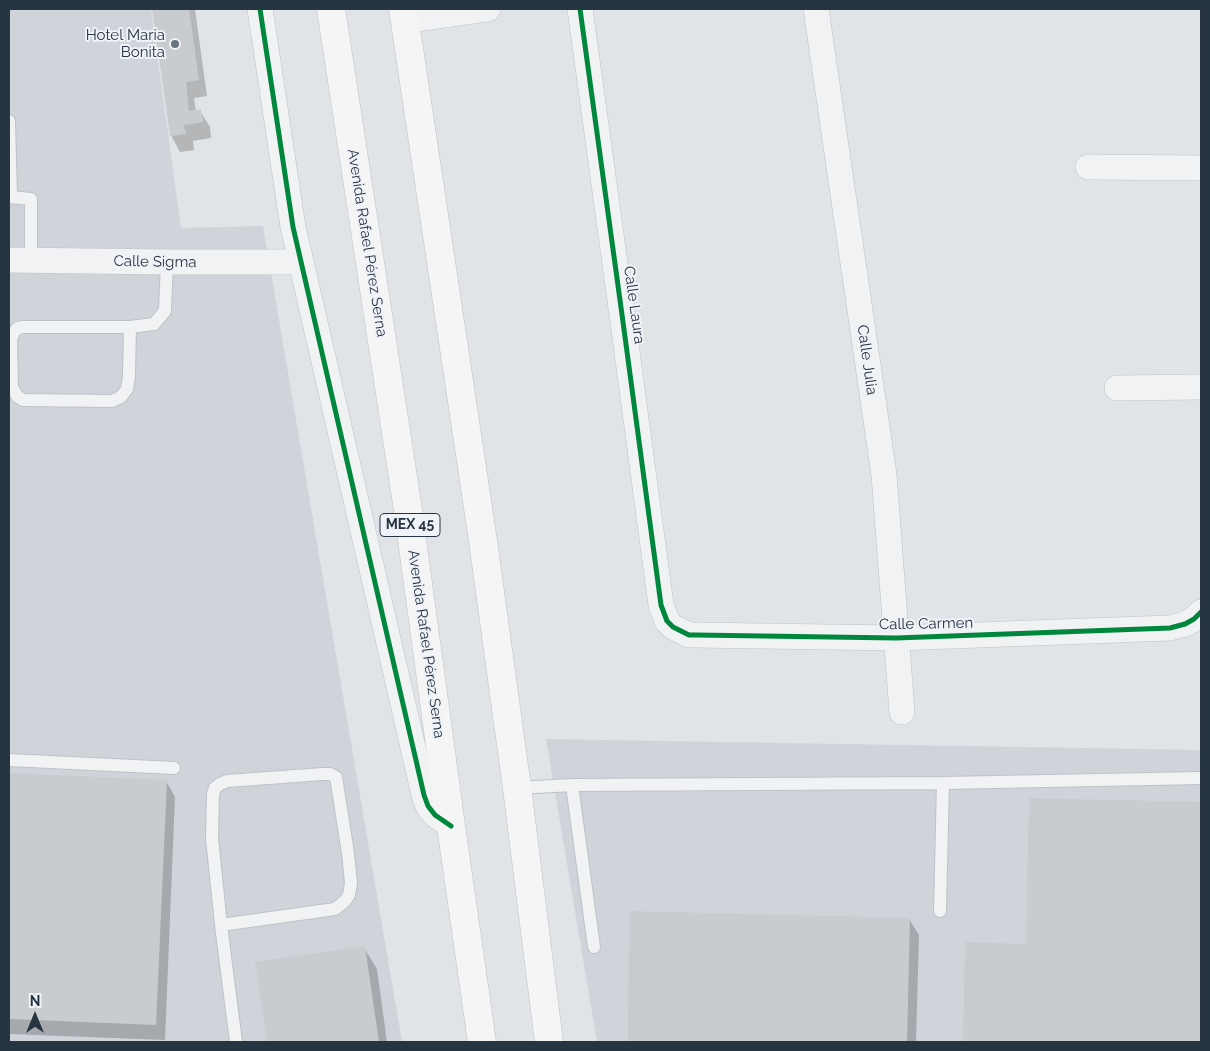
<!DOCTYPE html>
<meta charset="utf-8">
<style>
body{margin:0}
#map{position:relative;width:1210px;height:1051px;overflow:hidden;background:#e1e4e7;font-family:Raleway,sans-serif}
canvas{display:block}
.frame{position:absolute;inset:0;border:10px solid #273441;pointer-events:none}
.north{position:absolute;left:10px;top:991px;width:50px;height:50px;-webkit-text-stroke:4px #eff3f7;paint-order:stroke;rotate:0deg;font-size:14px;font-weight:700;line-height:20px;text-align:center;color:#273441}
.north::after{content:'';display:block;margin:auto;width:18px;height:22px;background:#273441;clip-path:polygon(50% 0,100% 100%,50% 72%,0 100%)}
</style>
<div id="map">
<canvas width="1210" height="1051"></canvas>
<div class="frame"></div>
<div class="north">N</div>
</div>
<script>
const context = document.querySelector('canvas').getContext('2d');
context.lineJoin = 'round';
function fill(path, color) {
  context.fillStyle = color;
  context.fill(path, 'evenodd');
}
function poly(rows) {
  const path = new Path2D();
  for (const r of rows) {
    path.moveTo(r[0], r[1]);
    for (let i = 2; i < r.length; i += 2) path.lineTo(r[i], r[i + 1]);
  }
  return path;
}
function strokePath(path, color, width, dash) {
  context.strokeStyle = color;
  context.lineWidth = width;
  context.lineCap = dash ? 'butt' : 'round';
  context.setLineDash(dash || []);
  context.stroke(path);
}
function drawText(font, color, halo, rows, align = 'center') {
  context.font = font + ' Raleway,sans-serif';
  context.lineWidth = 4;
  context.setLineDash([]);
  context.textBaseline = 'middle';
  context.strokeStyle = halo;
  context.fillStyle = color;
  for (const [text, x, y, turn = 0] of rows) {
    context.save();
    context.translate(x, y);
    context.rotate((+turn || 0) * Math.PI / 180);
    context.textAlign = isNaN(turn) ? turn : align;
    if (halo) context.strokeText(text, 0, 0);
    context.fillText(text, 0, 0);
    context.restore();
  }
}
fill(poly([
 [9,9,151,9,181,228,263,226,402,1042,9,1042],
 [546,739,1201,750,1201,1042,597,1042]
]), '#cfd4da');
fill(poly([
 [154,9,195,9,207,96,194,98,196,111,200,111,210,127,211,138,193,141,194,150,180,152,171,135],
 [9,775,166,781,175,797,165,1040,9,1034],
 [1030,799,1201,803,1201,1042,964,1042,966,944,1027,945],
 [630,913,909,919,919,935,916,1042,630,1042],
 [364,948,377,969,387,1042,268,1042,257,963]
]), '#0003');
fill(poly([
 [152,9,189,9,199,80,186,82,189,111,201,109,203,122,184,125,186,134,170,136],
 [9,773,167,780,156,1025,9,1019],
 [1029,798,1201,802,1201,1042,963,1042,965,942,1026,944],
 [629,911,910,918,907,1042,628,1042],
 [365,946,379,1042,267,1042,255,962]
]), '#c9cccf');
const lane = poly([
 [9,121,11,197],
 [9,197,31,199,31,260],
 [130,327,129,376,127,389,121,397,112,401,23,400,17,396,12,387,11,339,14,332,18,328,23,327,130,327,154,324,165,311,167,262],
 [9,760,174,768],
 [943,783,1201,778],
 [572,785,594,947],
 [517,788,572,785,943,783,940,911],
 [221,925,335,909,345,901,349,895,351,883,348,853,336,777,330,774,323,774,227,781,220,784,215,788,213,794,212,838,221,925,236,1042]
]);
const street = poly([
 [260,9,293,227,424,795,428,806,435,815,451,826],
 [580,9,623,322,661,605,667,621,673,627,689,635,696,635,896,638,1170,628,1185,624,1194,619,1201,612],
 [816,9,884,475,902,712],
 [404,21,488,9],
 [1088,167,1201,168],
 [9,260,167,262,301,262],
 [1117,388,1201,387]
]);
const primary = poly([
 [331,9,408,510,451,826,482,1042],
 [403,9,483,541,517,788,549,1042]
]);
strokePath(lane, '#bfc2c5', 14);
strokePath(street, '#bfc2c5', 26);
strokePath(primary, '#bdc1c5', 29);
strokePath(lane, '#f1f2f3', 12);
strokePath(street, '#f1f2f3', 25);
strokePath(primary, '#f5f5f6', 28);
strokePath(poly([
 [260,9,293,227,424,795,428,806,435,815,451,826],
 [580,9,623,322,661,605,667,621,673,627,689,635,696,635,896,638,1170,628,1185,624,1194,619,1201,612]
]), '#00873e', 5);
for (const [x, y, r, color] of [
 [175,44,5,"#68727b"]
]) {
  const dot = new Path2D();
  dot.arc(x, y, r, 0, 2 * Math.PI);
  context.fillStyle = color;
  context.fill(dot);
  strokePath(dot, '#eff3f7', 2);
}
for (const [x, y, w] of [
 [410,525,60]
]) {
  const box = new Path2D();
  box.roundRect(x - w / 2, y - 11.5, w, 23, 4);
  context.fillStyle = '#eff3f7';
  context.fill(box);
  strokePath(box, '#273441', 1);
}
drawText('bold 14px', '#273441', null, [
 ["MEX 45",410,525]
]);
drawText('15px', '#273441', '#eff3f7', [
 ["Hotel Maria",165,35],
 ["Bonita",165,52]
], 'right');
drawText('15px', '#273441', '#eff3f7', [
 ["Avenida Rafael Pérez Serna",367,243,81],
 ["Calle Sigma",155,262,1],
 ["Calle Laura",634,305,82],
 ["Calle Julia",867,360,82],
 ["Calle Carmen",926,624,-1],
 ["Avenida Rafael Pérez Serna",426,644,82]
]);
</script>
